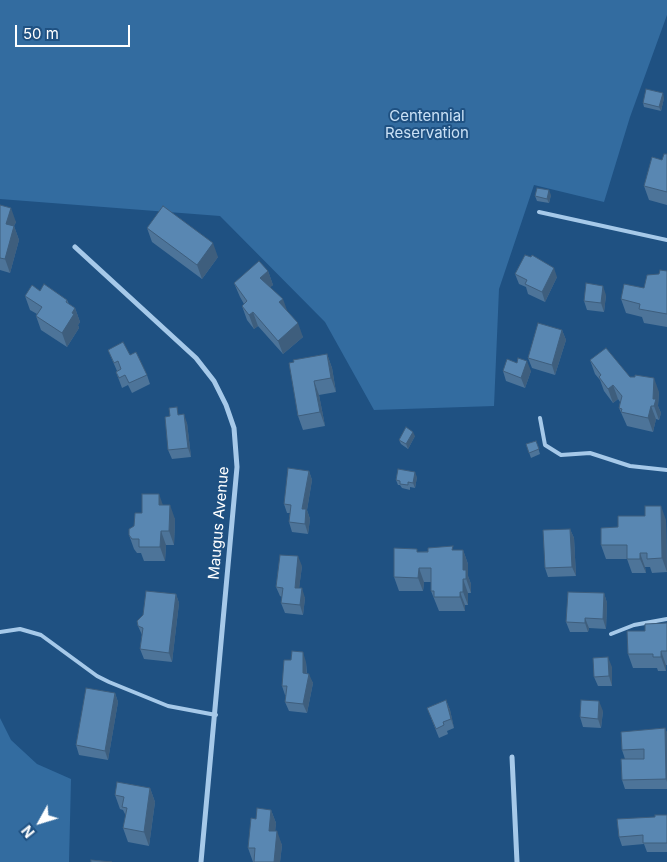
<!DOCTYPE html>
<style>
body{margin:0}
#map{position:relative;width:667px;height:862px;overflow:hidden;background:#1f5182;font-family:Inter,sans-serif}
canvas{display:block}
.north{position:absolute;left:15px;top:797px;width:50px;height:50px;-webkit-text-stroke:4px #1f5182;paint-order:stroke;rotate:231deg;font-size:14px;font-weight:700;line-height:20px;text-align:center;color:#fff}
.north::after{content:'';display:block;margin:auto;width:18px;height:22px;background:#fff;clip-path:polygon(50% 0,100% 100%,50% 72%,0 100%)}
.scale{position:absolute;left:15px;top:25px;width:115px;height:22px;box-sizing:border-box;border:2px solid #fff;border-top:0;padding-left:6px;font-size:15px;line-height:18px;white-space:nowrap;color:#fff;-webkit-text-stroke:4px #1f5182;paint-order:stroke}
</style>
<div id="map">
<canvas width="667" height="862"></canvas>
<div class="north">N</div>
<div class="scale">50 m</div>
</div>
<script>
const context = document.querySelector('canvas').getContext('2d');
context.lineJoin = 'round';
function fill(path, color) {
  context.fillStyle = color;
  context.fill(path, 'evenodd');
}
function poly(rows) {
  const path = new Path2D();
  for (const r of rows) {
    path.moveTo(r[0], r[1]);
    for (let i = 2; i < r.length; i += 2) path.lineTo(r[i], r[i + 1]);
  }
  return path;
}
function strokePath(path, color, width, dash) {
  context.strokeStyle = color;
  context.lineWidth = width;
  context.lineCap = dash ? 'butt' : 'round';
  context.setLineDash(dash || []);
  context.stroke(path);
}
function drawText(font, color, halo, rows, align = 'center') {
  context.font = font + ' Inter,sans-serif';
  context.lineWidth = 4;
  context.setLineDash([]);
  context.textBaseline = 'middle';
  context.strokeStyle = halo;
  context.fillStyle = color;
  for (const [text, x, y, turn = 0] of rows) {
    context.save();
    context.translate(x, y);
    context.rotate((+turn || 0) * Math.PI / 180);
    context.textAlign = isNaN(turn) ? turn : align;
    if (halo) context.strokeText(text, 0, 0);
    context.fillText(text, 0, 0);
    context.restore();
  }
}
fill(poly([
 [0,0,667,0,667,15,630,117,604,202,534,185,499,289,494,406,374,410,325,322,220,216,0,199],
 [0,718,11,740,37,764,71,779,69,862,0,862]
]), '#336ca0');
strokePath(poly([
 [539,212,667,240],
 [540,418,545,445,561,455,590,453,630,466,667,470],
 [0,632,20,629,41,635,97,676,109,682,168,706,216,715],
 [611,634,634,625,667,619]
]), '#a6c9e9', 4);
strokePath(poly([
 [75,247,196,358,214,381,226,405,234,428,237,467,201,862],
 [512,757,517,862]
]), '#a6c9e9', 5);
fill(poly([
 [664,98,661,111,644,107,643,103],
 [667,154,667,205,649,200,644,186],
 [551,195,549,203,537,201,535,196],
 [0,205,16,222,14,226,19,240,10,273,0,270],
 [147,228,218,257,202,279,152,242],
 [268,271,273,285,270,287,287,312,303,337,283,354,258,326,254,329,247,320,242,306,244,304,240,297,234,283],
 [667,271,667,327,644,323,642,317,626,313,621,299,644,288,659,274],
 [515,274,557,277,545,302,528,294,526,287,519,284],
 [40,291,67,300,69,304,75,308,80,322,78,325,79,328,67,347,41,330,36,316,37,314,30,310,25,296],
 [606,295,604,312,587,310,584,301],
 [562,330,566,340,555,375,532,368,528,358],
 [108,350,130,355,147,375,150,384,132,393,128,385,122,388,116,372,117,371],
 [327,354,332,368,336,392,319,395,325,426,303,430,298,416,294,362],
 [590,360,630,377,659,392,658,406,661,413,659,420,656,419,653,432,627,426,619,408,620,402,618,399,613,403,604,391,600,380,595,374],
 [517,363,531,371,525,388,506,381,503,371],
 [180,414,187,423,191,457,172,459,168,450],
 [415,436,408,449,401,444,399,440],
 [536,441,540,454,531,458,526,444],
 [309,471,312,480,307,510,310,519,308,534,292,532,289,522,290,513,287,513,284,504],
 [417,477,415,488,410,487,410,490,402,488,400,485,398,485,396,480],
 [163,505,175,519,174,545,166,545,165,561,144,561,141,553,137,553,134,549,129,535,142,513],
 [666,520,667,572,652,573,650,567,645,567,646,573,632,573,627,559,606,559,601,545,618,527],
 [570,529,574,538,576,576,548,577,545,568],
 [454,550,463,550,468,564,468,576,471,584,471,593,468,593,468,605,465,605,465,611,439,611,431,591,431,582,424,582,423,591,399,591,394,577,418,552],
 [302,566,299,588,305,598,303,615,285,613,281,603,282,597,280,596,276,587],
 [604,593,607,603,606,629,589,628,588,632,570,632,566,622],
 [176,594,179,603,172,662,144,659,140,649,142,635,138,626],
 [667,624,667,665,666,665,666,671,658,671,657,668,633,668,628,654,645,631],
 [306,662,307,673,313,683,307,713,289,711,285,702,286,695,285,695,282,686],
 [612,667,612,686,598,686,594,677],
 [115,693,118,702,108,760,79,755,76,745],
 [446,700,450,710,454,728,447,731,448,734,439,738,431,718],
 [603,711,601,728,583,727,580,717],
 [665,728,667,733,667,789,625,789,622,780,625,759,622,750],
 [150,788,155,802,149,846,128,842,123,828,126,816,123,810,120,809,115,795],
 [271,810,276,823,275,831,282,845,280,862,253,862,248,848],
 [667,815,667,852,647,852,644,844,622,846,619,837,655,817]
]), '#4d7499');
fill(poly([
 [663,93,664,98,661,111,659,107],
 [549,190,551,195,549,203,547,199],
 [11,208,16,222,14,226,19,240,10,273,5,259,6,224],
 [213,243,218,257,202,279,197,265],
 [554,268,557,277,545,302,542,292],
 [268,271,273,285,265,292,260,278],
 [603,286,606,295,604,312,601,303],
 [283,299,288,313,279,302],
 [75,308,80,322,78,325,79,328,67,347,62,333],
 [253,312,258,326,254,329,249,315],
 [298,323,303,337,283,354,278,341],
 [562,330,566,340,555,375,552,365],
 [327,354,332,368,336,392,331,378],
 [527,361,531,371,525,388,521,378],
 [654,378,659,392,658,406,661,413,659,420,654,406,653,399],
 [314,381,319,395,325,426,320,412],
 [613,385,618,399,613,403,608,389],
 [651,406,656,419,653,432,648,418],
 [184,414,187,423,191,457,188,448],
 [413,432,415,436,408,449,406,444],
 [309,471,312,480,307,510,310,519,308,534,305,524,302,509],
 [415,472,417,477,415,488,413,483],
 [159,494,164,508,159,505],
 [170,505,175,519,174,545,169,531],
 [661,506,666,520,667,572,662,558],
 [570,529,574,538,576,576,572,567],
 [161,531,166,545,165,561,160,547],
 [463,550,468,564,468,576,471,584,471,593,463,570],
 [640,553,645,567,646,573,640,559],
 [298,556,302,566,298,597,295,588],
 [419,568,424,582,423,591,418,578],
 [463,579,468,593,468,605,463,592],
 [302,588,305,598,303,615,300,605],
 [460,592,465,605,465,611,460,597],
 [604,593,607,603,606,629,603,619],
 [176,594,179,603,172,662,169,653],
 [585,618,589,628,588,632,585,623],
 [661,651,666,665,666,671,661,657],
 [303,652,306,662,307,682,303,673],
 [608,657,612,667,612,686,609,676],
 [309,674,313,683,307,713,303,704],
 [115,693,118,702,108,760,105,751],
 [446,700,450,710,454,728,451,719],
 [599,701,603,711,601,728,598,719],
 [665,728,667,733,667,782,666,779],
 [150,788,155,802,149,846,144,832],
 [271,810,276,823,274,844,269,831],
 [277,831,282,845,280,862,274,862]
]), '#3e5e7d');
const building = poly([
 [646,89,663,93,659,107,643,103,646,89],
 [664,154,667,154,667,192,644,186,652,157,662,160,664,154],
 [537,188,549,190,547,199,535,196,537,188],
 [0,205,11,208,6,224,14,226,5,259,0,258,0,205],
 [163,206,213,243,197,265,147,228,163,206],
 [525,255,531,257,532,255,554,268,542,292,525,284,527,280,515,274,525,255],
 [259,261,268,271,260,278,283,299,279,302,298,323,278,341,253,312,249,315,242,306,247,301,234,283,259,261],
 [660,270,667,271,667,314,639,309,640,304,621,299,624,284,644,288,647,275,659,274,660,270],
 [586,283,603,286,601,303,584,301,586,283],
 [44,284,67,300,66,302,75,308,72,313,74,314,62,333,36,316,42,307,25,296,32,285,40,291,44,284],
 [538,323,562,330,552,365,528,358,538,323],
 [123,342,130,355,136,352,147,375,129,383,125,375,119,378,116,372,121,369,118,361,114,363,108,350,123,342],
 [606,348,630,377,635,377,635,375,654,378,653,399,656,399,654,406,651,406,648,418,621,412,622,409,619,408,622,396,613,385,608,389,599,377,601,375,590,360,606,348],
 [327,354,331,378,314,381,320,412,298,416,289,363,294,362,293,360,327,354],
 [518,358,527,361,521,378,503,371,507,359,517,363,518,358],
 [177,407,178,415,184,414,188,448,168,450,165,417,170,416,169,408,177,407],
 [406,427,413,432,406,444,399,440,406,427],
 [536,441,539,449,529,453,526,444,536,441],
 [288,468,309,471,302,509,306,509,305,524,289,522,291,505,284,504,288,468],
 [398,469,415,472,413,483,408,482,408,485,400,484,400,481,396,480,398,469],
 [142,494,159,494,159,505,170,505,169,531,161,531,160,547,139,547,139,539,132,539,129,535,129,529,134,526,135,513,142,513,142,494],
 [645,506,661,506,662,558,647,559,647,553,640,553,640,559,627,559,627,545,601,545,601,528,618,527,618,516,645,516,645,506],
 [570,529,572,567,545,568,543,530,570,529],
 [453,546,452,550,463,550,463,570,466,570,466,579,463,579,463,592,460,592,460,597,434,597,434,591,431,591,431,568,419,568,418,578,394,577,394,548,417,549,417,552,428,552,428,548,453,546],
 [280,555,298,556,295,588,302,588,300,605,281,603,283,588,276,587,280,555],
 [146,591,176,594,169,653,140,649,143,628,138,626,137,621,143,615,146,591],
 [568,592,604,593,603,619,585,618,585,623,566,622,568,592],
 [667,623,667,651,661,651,661,657,653,657,653,654,628,654,627,631,645,631,645,624,667,623],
 [292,651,303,652,303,673,309,674,303,704,285,702,287,686,282,686,284,660,291,660,292,651],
 [608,657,609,676,594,677,593,658,608,657],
 [86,688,115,693,105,751,76,745,86,688],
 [446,700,451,719,443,722,444,725,436,729,427,708,446,700],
 [581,700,599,701,598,719,580,717,581,700],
 [665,728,666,779,622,780,621,759,644,759,644,749,622,750,621,732,665,728],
 [117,782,150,788,144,832,123,828,127,808,122,807,124,797,115,795,117,782],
 [257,808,271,810,269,831,277,831,274,862,254,862,255,848,248,848,251,818,256,819,257,808],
 [655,815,667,815,667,843,643,843,643,835,619,837,617,819,655,817,655,815],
 [91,860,112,862,91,862,91,860]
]);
fill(building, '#5987b2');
strokePath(building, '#3e5e7d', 1);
drawText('15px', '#cae1f6', '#1f5182', [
 ["Centennial",427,116],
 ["Reservation",427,133]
]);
drawText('15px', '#fff', '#1f5182', [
 ["Maugus Avenue",219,523,-85]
]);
</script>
